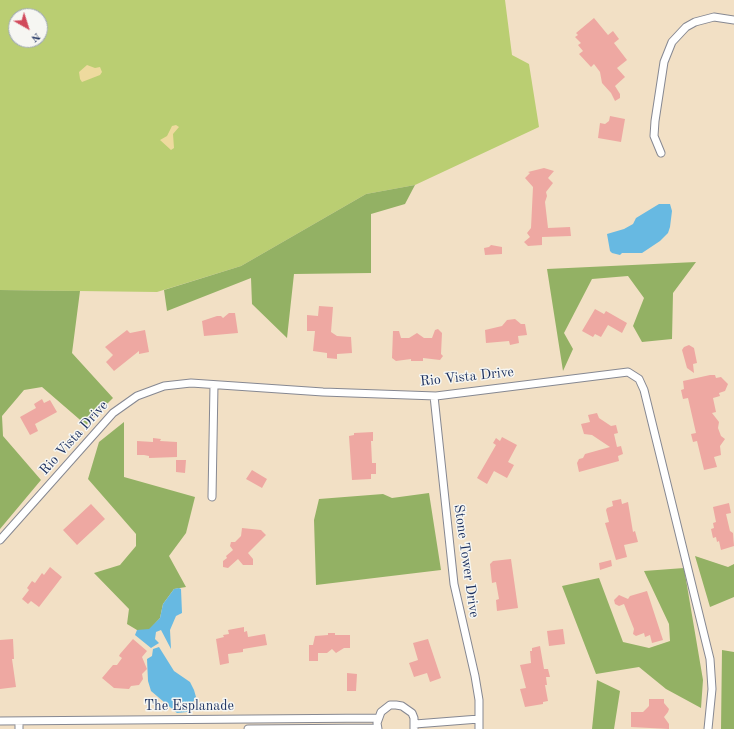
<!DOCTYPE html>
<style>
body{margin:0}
#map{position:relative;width:734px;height:729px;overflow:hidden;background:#f2e0c5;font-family:"Old Standard TT",serif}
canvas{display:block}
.north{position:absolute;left:8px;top:8px;width:40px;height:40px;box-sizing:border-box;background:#f6f6f2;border:1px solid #9ea6b7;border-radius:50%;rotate:141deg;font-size:11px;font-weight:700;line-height:16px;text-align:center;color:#1b2f5e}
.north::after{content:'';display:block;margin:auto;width:14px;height:18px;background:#d1495b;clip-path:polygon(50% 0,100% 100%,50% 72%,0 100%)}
</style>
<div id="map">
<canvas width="734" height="729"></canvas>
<div class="north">N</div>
</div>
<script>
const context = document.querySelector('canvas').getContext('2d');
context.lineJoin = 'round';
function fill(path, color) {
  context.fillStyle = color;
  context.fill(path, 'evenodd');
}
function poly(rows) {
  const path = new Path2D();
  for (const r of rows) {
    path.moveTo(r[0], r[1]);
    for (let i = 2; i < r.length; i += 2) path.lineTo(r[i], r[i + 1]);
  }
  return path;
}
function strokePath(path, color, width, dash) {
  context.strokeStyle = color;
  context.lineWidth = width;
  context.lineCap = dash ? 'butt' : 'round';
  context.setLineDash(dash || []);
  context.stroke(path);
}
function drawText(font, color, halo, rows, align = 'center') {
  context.font = font + ' "Old Standard TT",serif';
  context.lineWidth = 3;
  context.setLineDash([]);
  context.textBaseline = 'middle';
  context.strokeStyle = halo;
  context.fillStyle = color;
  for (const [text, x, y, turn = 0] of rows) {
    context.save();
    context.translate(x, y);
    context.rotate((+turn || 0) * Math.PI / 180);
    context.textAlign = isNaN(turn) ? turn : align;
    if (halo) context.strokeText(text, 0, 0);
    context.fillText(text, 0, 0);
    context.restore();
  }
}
fill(poly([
 [0,0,505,0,512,55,529,64,539,127,415,185,366,194,241,266,157,292,0,290],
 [16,16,40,16,40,40,16,40]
]), '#bace72');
fill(poly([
 [415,185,405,204,371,214,371,273,294,274,287,338,252,304,251,278,167,311,164,290,241,266,366,194],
 [696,262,673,293,672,339,642,342,633,326,644,298,628,276,592,279,564,333,573,349,563,371,547,269],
 [0,290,80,291,72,353,113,398,86,425,42,387,24,390,2,416,3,436,41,480,0,529],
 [124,422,124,477,195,497,186,533,169,556,186,587,174,589,163,604,160,618,149,630,137,630,127,624,129,609,94,573,120,565,136,546,136,534,88,479,99,442],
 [429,493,441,570,316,585,314,520,319,499,383,494,392,498],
 [695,556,728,567,734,564,734,597,710,607],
 [684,568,703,680,701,708,666,689,639,667,596,674,562,586,599,578,623,642,649,648,670,641,669,624,644,571],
 [722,650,734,652,734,729,721,729],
 [597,680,620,691,614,729,592,729]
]), '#93b164');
fill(poly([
 [87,65,95,68,100,67,102,72,100,75,82,82,80,79,79,72],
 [176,125,179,127,173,134,174,148,171,150,160,140,167,136,172,126]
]), '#eeda9e');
fill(poly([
 [659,204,670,204,672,211,670,227,668,233,660,241,642,253,622,253,620,255,612,253,610,251,607,234,624,229,633,224,636,218],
 [179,588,181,589,182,613,176,616,170,630,171,649,161,630,156,632,155,639,159,643,151,648,135,635,137,630,149,629,160,618,163,604,174,589],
 [159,647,174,671,190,682,194,690,196,697,187,712,177,713,151,691,148,681,147,659,152,656,153,649]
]), '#67b9e2');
fill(poly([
 [594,18,608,35,613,31,619,39,614,43,627,60,617,68,625,77,615,86,620,94,620,98,615,101,611,93,602,83,600,72,594,64,591,67,579,54,583,51,578,45,581,43,575,37,578,35,576,33],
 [610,116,625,119,621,142,598,138,600,123,605,124,609,121],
 [544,168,554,171,548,178,553,183,546,192,547,196,545,202,548,228,570,227,571,236,542,237,542,245,528,246,524,242,530,237,527,233,531,228,533,187,525,178,530,173,528,172],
 [491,245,502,247,502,254,485,255,484,248,489,247],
 [319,306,333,307,331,332,337,336,351,337,352,353,337,354,337,359,327,358,327,353,313,351,315,331,307,331,307,315,318,316],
 [595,309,604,314,606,311,627,323,622,333,608,325,601,337,595,334,593,337,582,331],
 [229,313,235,313,238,333,204,336,202,321,217,316,221,316,223,318],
 [515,319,521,324,525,324,527,335,518,336,519,343,510,345,509,341,486,343,485,330,502,326,507,320],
 [438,329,442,333,441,354,443,356,440,360,423,358,423,361,411,361,411,359,396,361,392,358,393,331,399,331,401,338,409,338,417,333,424,338,432,338,435,330],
 [127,330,130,333,145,330,149,352,139,354,139,351,114,371,106,362,113,355,105,347],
 [689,345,694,348,697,363,693,364,694,373,687,368,682,350,684,347],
 [710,375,715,375,716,378,721,377,728,384,725,391,719,393,720,396,713,398,716,412,712,413,719,422,718,428,721,436,725,439,720,446,721,455,714,457,717,467,704,470,697,441,693,442,691,434,696,433,688,398,683,399,681,390,684,389,683,381],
 [42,399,44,403,50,400,57,412,35,424,38,431,30,435,20,417,36,408,34,404],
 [597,413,599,418,611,426,616,425,618,433,614,434,617,447,621,446,623,454,618,456,619,461,579,472,577,463,579,459,583,458,585,454,610,447,592,435,584,434,581,424,590,422,588,415],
 [373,432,373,441,371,441,372,463,376,463,376,474,371,474,371,479,352,480,349,436,354,435,354,433],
 [502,437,517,445,508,462,514,465,507,478,494,471,487,484,477,478,496,445,493,443,496,438,500,441],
 [153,438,161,439,160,441,177,442,177,457,149,458,149,456,144,455,137,455,137,441,153,442],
 [176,460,186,460,185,473,176,472],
 [252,470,267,479,262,488,246,479],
 [621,499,622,504,628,502,633,532,635,531,638,542,624,545,627,557,616,560,605,523,609,522,606,510,607,508,613,506,612,501],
 [729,503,731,513,726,514,730,531,733,533,734,546,721,550,719,541,717,542,716,537,713,538,711,529,714,528,713,523,716,522,713,507],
 [91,504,105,519,77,545,63,530],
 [242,528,261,530,266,535,248,553,253,559,253,565,243,565,238,559,228,568,223,567,223,561,227,558,226,556,233,550,230,546,231,542,235,542,241,536],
 [511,559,518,608,497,611,496,600,499,599,496,582,492,583,490,564,493,561],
 [611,560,612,566,600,570,599,563],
 [50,567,62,577,39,607,31,601,28,604,22,599,29,590,27,588,32,581,35,583,42,573,44,575],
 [647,591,663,640,652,643,650,635,645,637,644,633,636,636,633,634,634,629,624,604,619,606,615,604,614,600,619,595,628,599,630,596],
 [244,627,244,632,247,631,248,637,265,634,267,645,243,649,243,652,228,654,229,663,220,665,216,639,224,637,223,635,229,634,228,630],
 [563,629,565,644,549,646,547,631],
 [328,633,335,633,335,635,350,635,350,648,344,648,336,653,332,649,327,653,318,653,318,661,309,661,309,645,313,645,315,636,328,635],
 [13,639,14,659,12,659,16,687,0,689,0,640],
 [133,639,147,651,142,657,147,669,142,674,143,679,139,685,131,686,129,689,114,688,102,678,113,665,117,665,122,658,119,656,120,654],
 [428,639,441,678,430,682,427,673,414,677,409,663,418,660,413,643],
 [540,646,544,669,548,669,550,677,546,677,547,685,545,685,548,701,543,702,543,704,525,707,520,689,526,688,520,665,531,663,530,651,532,651,532,648],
 [347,673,357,674,356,691,347,691],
 [649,699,664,699,664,703,669,709,668,712,664,717,669,724,669,729,631,727,631,712,643,712,649,706]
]), '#eea8a2');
const street = poly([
 [661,153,654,136,655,121,664,62,672,42,686,27,695,22,714,17,734,20],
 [434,396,454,584,475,676,479,700,479,729],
 [212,497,214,385],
 [0,540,113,413,137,396,164,386,191,383,323,392,436,396,628,372,639,379,644,390,710,659,712,689,708,729],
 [0,721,378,718],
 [19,721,19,729],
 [415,724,479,719],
 [248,729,377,728],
 [378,729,377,723,381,712,390,705,396,705,402,706,412,713,414,718,414,729]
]);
strokePath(street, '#868892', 9);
strokePath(street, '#fff', 7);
drawText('14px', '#1b2f5e', '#f6f6f2', [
 ["Rio Vista Drive",467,377,-6],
 ["Rio Vista Drive",74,438,-48],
 ["Stone Tower Drive",466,561,82],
 ["The Esplanade",189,706]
]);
</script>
